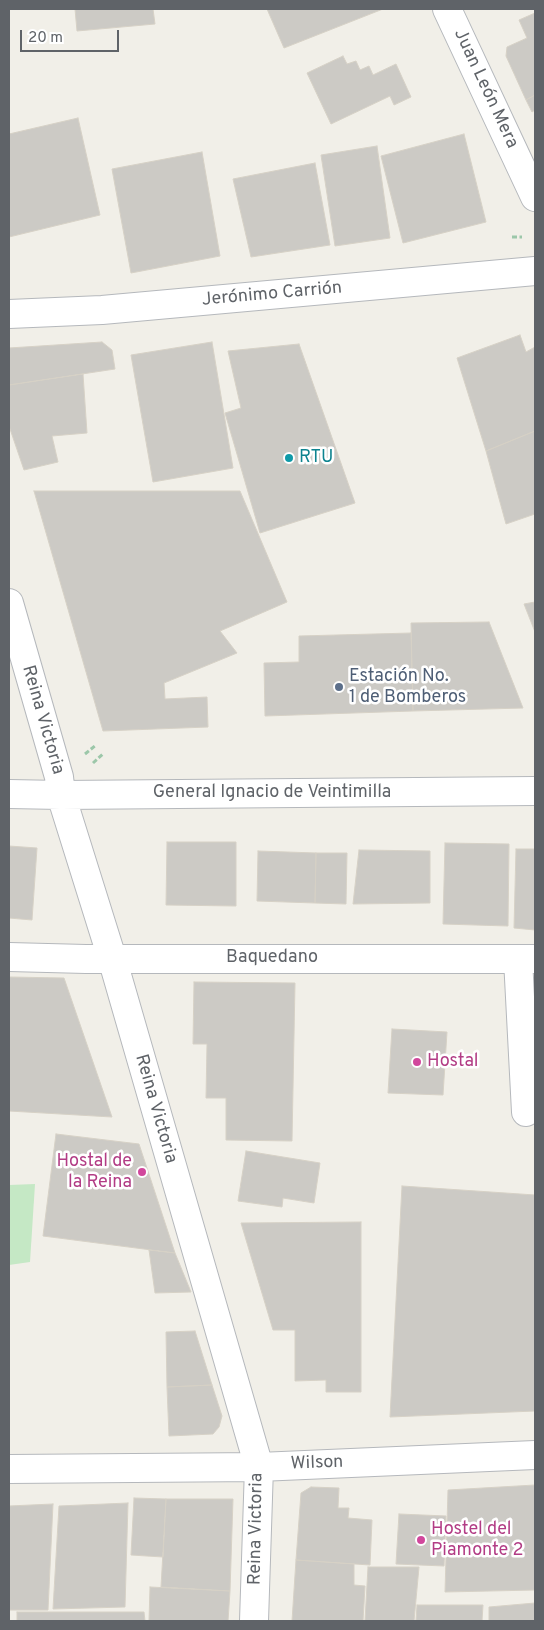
<!DOCTYPE html>
<meta charset="utf-8">
<style>
body{margin:0}
#map{position:relative;width:544px;height:1630px;overflow:hidden;background:#f1efe8;font-family:Overpass,sans-serif}
canvas{display:block}
.frame{position:absolute;inset:0;border:10px solid #5f6368;pointer-events:none}
.scale{position:absolute;left:20px;top:30px;width:99px;height:22px;box-sizing:border-box;border:2px solid #5f6368;border-top:0;padding-left:6px;font-size:15px;line-height:18px;white-space:nowrap;color:#5f6368;-webkit-text-stroke:4px #fff;paint-order:stroke}
</style>
<div id="map">
<canvas width="544" height="1630"></canvas>
<div class="frame"></div>
<div class="scale">20 m</div>
</div>
<script>
const context = document.querySelector('canvas').getContext('2d');
context.lineJoin = 'round';
function fill(path, color) {
  context.fillStyle = color;
  context.fill(path, 'evenodd');
}
function poly(rows) {
  const path = new Path2D();
  for (const r of rows) {
    path.moveTo(r[0], r[1]);
    for (let i = 2; i < r.length; i += 2) path.lineTo(r[i], r[i + 1]);
  }
  return path;
}
function strokePath(path, color, width, dash) {
  context.strokeStyle = color;
  context.lineWidth = width;
  context.lineCap = dash ? 'butt' : 'round';
  context.setLineDash(dash || []);
  context.stroke(path);
}
function drawText(font, color, halo, rows, align = 'center') {
  context.font = font + ' Overpass,sans-serif';
  context.lineWidth = 5;
  context.setLineDash([]);
  context.textBaseline = 'middle';
  context.strokeStyle = halo;
  context.fillStyle = color;
  for (const [text, x, y, turn = 0] of rows) {
    context.save();
    context.translate(x, y);
    context.rotate((+turn || 0) * Math.PI / 180);
    context.textAlign = isNaN(turn) ? turn : align;
    if (halo) context.strokeText(text, 0, 0);
    context.fillText(text, 0, 0);
    context.restore();
  }
}
fill(poly([
 [35,1184,30,1262,9,1265,9,1185]
]), '#c5e8c5');
const building = poly([
 [75,9,153,9,155,24,77,31,75,9],
 [267,9,383,9,284,48,267,9],
 [535,13,535,95,526,100,506,56,507,47,527,38,519,20,535,13],
 [343,56,347,64,356,61,360,70,369,66,373,75,396,64,411,97,394,105,390,96,331,124,307,73,343,56],
 [535,95,535,110,532,112,526,100,535,95],
 [78,118,100,215,9,237,9,134,78,118],
 [464,134,486,222,403,243,381,156,464,134],
 [377,146,390,238,335,246,321,155,377,146],
 [202,152,220,256,131,273,112,169,202,152],
 [315,163,330,245,251,257,233,179,315,163],
 [520,335,526,352,535,347,535,431,486,451,457,358,520,335],
 [102,342,112,350,115,369,9,385,9,348,102,342],
 [212,342,233,468,153,482,131,355,212,342],
 [299,344,355,503,260,533,225,413,241,408,228,351,299,344],
 [83,374,87,433,52,436,58,462,24,470,9,426,9,385,83,374],
 [535,431,535,514,506,524,486,451,535,431],
 [34,491,240,491,287,602,220,631,237,653,164,683,165,699,207,697,208,727,103,731,34,491],
 [535,602,535,632,524,604,535,602],
 [489,622,523,708,413,711,411,623,489,622],
 [411,633,413,711,265,716,264,663,299,662,299,636,411,633],
 [167,842,236,842,236,906,166,905,167,842],
 [445,843,509,844,508,926,443,924,445,843],
 [9,846,37,848,32,920,9,918,9,846],
 [516,849,535,849,535,930,514,928,516,849],
 [359,850,430,851,430,903,353,904,359,850],
 [258,851,316,853,315,903,257,901,258,851],
 [316,853,347,853,346,904,315,903,316,853],
 [9,977,64,978,112,1117,9,1111,9,977],
 [194,982,295,983,292,1141,226,1140,226,1098,206,1098,207,1044,193,1044,194,982],
 [392,1029,447,1032,443,1095,388,1093,392,1029],
 [56,1134,139,1144,175,1253,43,1236,56,1134],
 [246,1151,320,1163,314,1203,283,1198,282,1207,238,1201,246,1151],
 [402,1186,535,1195,535,1411,390,1417,402,1186],
 [361,1222,361,1392,326,1392,326,1380,295,1381,295,1330,273,1330,241,1223,361,1222],
 [149,1250,175,1253,191,1292,155,1293,149,1250],
 [195,1331,212,1385,167,1387,166,1332,195,1331],
 [212,1385,222,1416,219,1427,213,1434,169,1436,167,1387,212,1385],
 [535,1485,535,1590,445,1592,448,1490,535,1485],
 [311,1487,339,1488,338,1508,349,1508,348,1518,372,1520,370,1565,296,1560,301,1493,311,1487],
 [134,1498,166,1499,163,1557,131,1555,134,1498],
 [166,1499,233,1499,230,1591,161,1587,166,1499],
 [128,1503,125,1607,53,1609,59,1506,128,1503],
 [53,1504,48,1610,9,1610,9,1506,53,1504],
 [399,1514,446,1516,444,1566,396,1564,399,1514],
 [296,1560,354,1564,354,1585,365,1586,363,1621,292,1621,296,1560],
 [368,1567,419,1567,414,1621,365,1621,368,1567],
 [150,1587,230,1591,228,1621,149,1621,150,1587],
 [535,1603,535,1621,489,1621,489,1607,535,1603],
 [417,1605,483,1605,482,1621,416,1621,417,1605],
 [17,1612,144,1612,145,1621,17,1621,17,1612]
]);
fill(building, '#cccac5');
strokePath(building, '#d6d1c6', 1);
const minor = poly([
 [447,9,535,197],
 [9,314,102,310,535,271],
 [9,603,59,777,61,795,112,958,259,1467,254,1621],
 [9,794,61,795,535,791],
 [9,957,86,959,535,959],
 [518,959,526,1112],
 [9,1469,259,1467,535,1455]
]);
strokePath(minor, '#b5b8bc', 30);
strokePath(poly([
 [512,237,522,237],
 [85,754,96,745],
 [93,763,104,753]
]), '#9cc7a9', 3, [5, 2.5]);
strokePath(minor, '#fff', 28);
for (const [x, y, r, color] of [
 [289,458,5,"#0f9aa8"],
 [339,687,5,"#5c6f8a"],
 [417,1062,5,"#d1479c"],
 [142,1172,5,"#d1479c"],
 [421,1540,5,"#d1479c"]
]) {
  const dot = new Path2D();
  dot.arc(x, y, r, 0, 2 * Math.PI);
  context.fillStyle = color;
  context.fill(dot);
  strokePath(dot, '#fff', 2);
}
drawText('18px', '#5f6368', '#fff', [
 ["Juan León Mera",485,89,65],
 ["Jerónimo Carrión",272,295,-5],
 ["Reina Victoria",42,720,74],
 ["General Ignacio de Veintimilla",272,793],
 ["Baquedano",272,958],
 ["Reina Victoria",155,1109,74],
 ["Wilson",317,1464,-2],
 ["Reina Victoria",257,1529,-89]
]);
drawText('18px', '#0d838f', '#fff', [
 ["RTU",299,458]
], 'left');
drawText('18px', '#4e5e75', '#fff', [
 ["Estación No.",349,677],
 ["1 de Bomberos",349,698]
], 'left');
drawText('18px', '#b23c85', '#fff', [
 ["Hostal",427,1062],
 ["Hostal de",132,1162,"right"],
 ["la Reina",132,1183,"right"],
 ["Hostel del",431,1530],
 ["Piamonte 2",431,1551]
], 'left');
</script>
